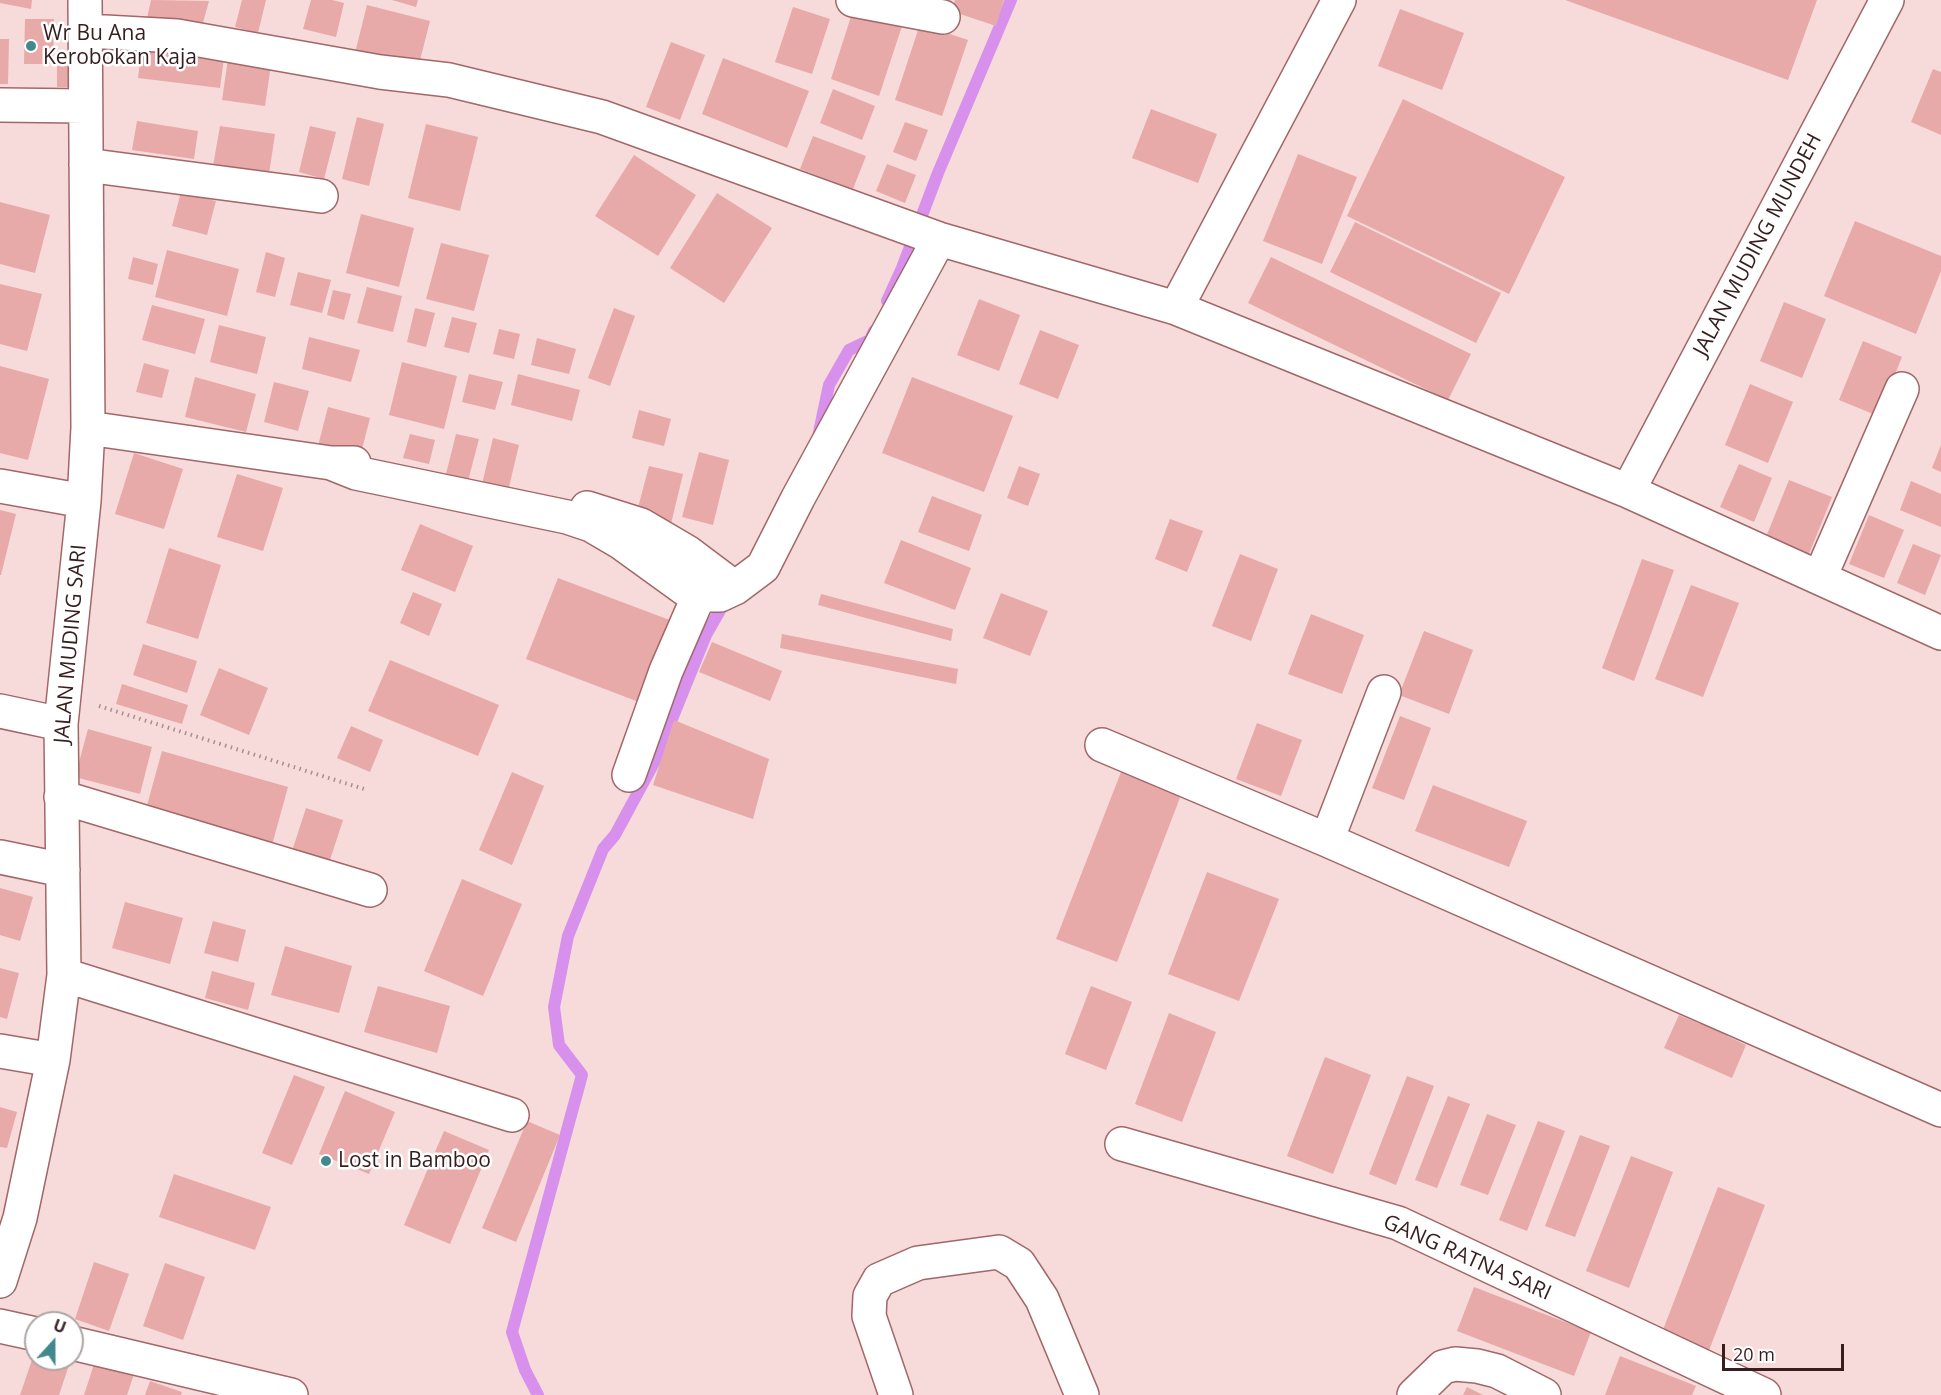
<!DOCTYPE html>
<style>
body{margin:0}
#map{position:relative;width:1941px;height:1395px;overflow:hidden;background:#f6dbda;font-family:"Open Sans",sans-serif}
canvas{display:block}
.north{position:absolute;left:24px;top:1311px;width:60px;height:60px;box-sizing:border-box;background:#fff;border:2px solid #afa5a5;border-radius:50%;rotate:21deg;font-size:16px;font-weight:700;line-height:24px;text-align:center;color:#361e1e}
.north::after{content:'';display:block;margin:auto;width:21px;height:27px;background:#41898c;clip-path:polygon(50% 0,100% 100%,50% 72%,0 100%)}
.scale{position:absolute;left:1722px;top:1344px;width:122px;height:27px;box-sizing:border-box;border:3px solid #361e1e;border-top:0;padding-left:8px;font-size:18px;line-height:21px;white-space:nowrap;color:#361e1e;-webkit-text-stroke:4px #fff;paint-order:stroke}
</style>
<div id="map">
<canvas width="1941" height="1395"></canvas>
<div class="north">U</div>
<div class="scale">20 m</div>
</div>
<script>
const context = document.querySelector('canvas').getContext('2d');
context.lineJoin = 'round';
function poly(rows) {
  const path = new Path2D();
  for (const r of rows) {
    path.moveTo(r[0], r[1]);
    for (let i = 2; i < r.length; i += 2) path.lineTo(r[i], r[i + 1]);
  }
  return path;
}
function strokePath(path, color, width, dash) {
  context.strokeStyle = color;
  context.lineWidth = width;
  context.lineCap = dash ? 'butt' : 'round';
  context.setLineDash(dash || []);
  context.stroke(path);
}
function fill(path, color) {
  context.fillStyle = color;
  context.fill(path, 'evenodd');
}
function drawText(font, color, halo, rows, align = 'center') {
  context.font = font + ' "Open Sans",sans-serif';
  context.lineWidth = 5;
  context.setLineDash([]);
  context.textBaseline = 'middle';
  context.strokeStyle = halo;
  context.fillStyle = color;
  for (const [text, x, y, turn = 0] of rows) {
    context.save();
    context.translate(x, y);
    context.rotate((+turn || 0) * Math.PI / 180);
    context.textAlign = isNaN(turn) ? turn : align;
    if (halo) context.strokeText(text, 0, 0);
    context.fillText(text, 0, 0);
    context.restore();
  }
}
strokePath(poly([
 [887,301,902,268,938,173,1011,0],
 [818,437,829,385,849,350,870,340,874,331],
 [538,1395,525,1370,512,1332,582,1075,559,1045,554,1007,568,936,603,849,615,835,655,761,706,635,727,598]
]), '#d790eb', 12);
fill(poly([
 [0,0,32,0,31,9,0,3],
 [151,0,209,1,199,37,146,23],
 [242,0,266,0,258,33,235,27],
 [311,0,332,0,344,3,336,37,303,29],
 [392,0,418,0,416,7],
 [955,0,1004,0,996,26,951,11],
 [1565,0,1817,0,1788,80],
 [367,5,430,21,417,72,354,57],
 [793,7,830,19,812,74,775,62],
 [854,7,903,23,879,96,831,79],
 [1400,9,1464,33,1442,90,1378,66],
 [25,19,54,19,53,64,24,64],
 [920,24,968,40,942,116,895,100],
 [0,39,9,39,8,84,0,84],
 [143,39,225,50,220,88,138,78],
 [671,42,705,55,680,120,646,107],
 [229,52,272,58,265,106,222,100],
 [723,58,809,91,787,148,702,114],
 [57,63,80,63,80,87,57,87],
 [1933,69,1941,72,1941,135,1911,122],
 [833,89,875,106,862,140,820,123],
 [1403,99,1565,177,1509,294,1347,216],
 [1151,109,1217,134,1198,183,1132,158],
 [357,117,384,124,369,186,342,179],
 [137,121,198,131,194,159,132,150],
 [905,122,928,130,916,161,893,152],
 [426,124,478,137,460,211,408,198],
 [220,126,275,134,269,174,213,166],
 [310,126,336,132,324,179,299,172],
 [813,136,866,156,853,189,800,169],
 [1298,154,1357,177,1322,264,1263,241],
 [634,155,696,195,658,256,595,216],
 [887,164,916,175,905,203,876,191],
 [181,192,216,201,207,235,172,226],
 [717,193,772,228,724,303,670,268],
 [0,202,50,215,35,273,0,264],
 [361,214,414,228,399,287,346,273],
 [1855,221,1941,256,1941,271,1916,334,1824,296],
 [1355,222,1501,293,1476,343,1330,272],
 [441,243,489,255,474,311,426,299],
 [167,250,239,269,227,316,155,297],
 [266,252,285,258,275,297,256,292],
 [133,257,158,264,153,285,128,279],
 [1271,257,1471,354,1448,400,1248,303],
 [298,272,331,280,322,313,290,305],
 [0,284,42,294,27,351,0,344],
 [367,287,402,296,393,332,357,323],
 [333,290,351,294,344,320,327,315],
 [979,299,1020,315,999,371,957,355],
 [1784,302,1826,319,1802,378,1760,361],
 [152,305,205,319,195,354,142,340],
 [415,308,435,313,426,347,407,342],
 [614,308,635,316,610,386,588,378],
 [452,317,477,323,469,353,444,347],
 [219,325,266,337,257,374,210,362],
 [499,329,520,334,514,359,493,354],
 [1040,330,1079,345,1058,399,1019,384],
 [309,337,360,350,351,382,302,369],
 [537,338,576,349,569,374,531,365],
 [1863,341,1902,357,1878,416,1839,400],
 [402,362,457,376,444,429,389,415],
 [144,363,169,370,162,398,136,392],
 [0,366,49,379,28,460,0,453],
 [469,374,503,382,495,410,462,402],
 [518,374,580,390,572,421,511,405],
 [195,377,256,394,246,432,185,417],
 [912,377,1013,416,984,492,882,453],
 [274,382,309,391,298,431,264,422],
 [1750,384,1793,402,1768,463,1725,445],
 [328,407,370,418,360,457,318,446],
 [639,410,671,419,664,446,632,438],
 [410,434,435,440,429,464,403,458],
 [456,434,479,439,468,481,446,474],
 [493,438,519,445,508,491,482,484],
 [1941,445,1941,472,1932,468],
 [699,452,729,460,713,525,682,517],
 [134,453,183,469,164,529,115,514],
 [1739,464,1772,478,1754,522,1720,507],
 [649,466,683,474,670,528,635,519],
 [1019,466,1040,474,1028,506,1007,498],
 [237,474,283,488,263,551,217,537],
 [1789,480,1832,497,1809,554,1766,537],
 [1911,481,1941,494,1941,527,1900,510],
 [932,496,982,515,969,551,918,532],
 [0,510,16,514,1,575,0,575],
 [1869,515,1904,530,1884,578,1849,564],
 [1170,519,1203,531,1187,572,1155,559],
 [420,524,473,546,455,592,401,570],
 [901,540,971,568,955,610,884,583],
 [1913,544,1941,555,1925,595,1897,583],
 [169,548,221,565,198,639,146,623],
 [1240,554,1278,569,1251,641,1212,626],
 [1642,559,1674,570,1634,681,1602,668],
 [558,578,675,622,644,704,526,659],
 [1691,585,1739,603,1703,697,1655,679],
 [413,592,442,604,429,636,400,623],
 [1001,593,1048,611,1030,656,983,638],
 [821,594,953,629,951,641,818,605],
 [1311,614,1364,635,1342,694,1288,674],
 [1424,631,1473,650,1449,714,1399,695],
 [782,634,958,669,956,684,780,648],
 [712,642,782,671,770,701,699,672],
 [143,644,197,661,187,693,133,675],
 [390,660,499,705,478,756,368,711],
 [219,668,268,688,249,735,200,715],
 [122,684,188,705,182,724,116,704],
 [1400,716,1431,728,1404,800,1372,788],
 [674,720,769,759,753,819,653,785],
 [1257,723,1302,740,1281,796,1236,779],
 [351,726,383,740,370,772,337,758],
 [88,729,152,747,140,794,75,777],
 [162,751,288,787,272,845,146,809],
 [512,772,544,786,512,865,479,850],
 [1121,772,1181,795,1117,962,1056,939],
 [1433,785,1527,821,1509,867,1415,831],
 [306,808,343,820,329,863,292,851],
 [1207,872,1279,899,1239,1001,1168,974],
 [462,879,522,904,483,996,424,971],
 [0,888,33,897,20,941,0,935],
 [125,902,183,918,170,964,112,948],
 [213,921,246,930,238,962,204,953],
 [285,946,352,966,339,1013,271,995],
 [0,968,19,973,7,1019,0,1017],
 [212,971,255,983,248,1010,205,998],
 [378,986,450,1006,437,1053,364,1032],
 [1091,986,1132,1002,1106,1070,1065,1054],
 [1169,1013,1216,1032,1182,1122,1135,1104],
 [1679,1015,1700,1024,1702,1019,1729,1030,1727,1036,1746,1045,1732,1078,1664,1048],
 [1325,1057,1371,1075,1333,1174,1287,1156],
 [294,1075,325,1087,292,1165,262,1153],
 [1407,1076,1434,1086,1396,1185,1369,1174],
 [345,1091,395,1112,369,1174,319,1154],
 [1448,1096,1470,1104,1437,1188,1415,1180],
 [0,1107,17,1112,7,1148,0,1147],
 [1487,1114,1516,1125,1488,1195,1460,1185],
 [527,1121,560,1135,516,1242,482,1228],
 [1538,1121,1565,1131,1527,1231,1499,1220],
 [444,1131,489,1150,450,1244,404,1225],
 [1580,1135,1610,1146,1575,1237,1545,1226],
 [1631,1156,1673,1172,1629,1288,1586,1271],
 [174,1174,271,1207,255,1250,159,1217],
 [1718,1187,1765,1205,1708,1353,1661,1335],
 [94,1262,129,1274,109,1331,75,1319],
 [165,1263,205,1277,183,1340,143,1326],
 [1474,1287,1591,1332,1574,1376,1457,1331],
 [36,1348,36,1359,71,1359,59,1395,20,1395],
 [1620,1356,1696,1386,1692,1395,1605,1395],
 [95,1361,134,1374,127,1395,84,1395],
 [150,1381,182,1392,181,1395,145,1395],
 [1467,1387,1483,1395,1463,1395]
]), '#e8a9a9');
const minor = poly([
 [853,0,943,17],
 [87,31,177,36,380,72,449,80,602,117,939,239,1176,308,1628,491,1941,633],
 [0,105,85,106],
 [86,165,321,196],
 [1176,308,1339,0],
 [88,428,331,463,354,463],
 [331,463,356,473,567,517,591,525,620,542,685,589,699,595,720,595,735,588,763,567,798,498,939,239],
 [0,486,84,501],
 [1628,491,1887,0],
 [587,508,641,525,687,552,735,588],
 [1820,577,1902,389],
 [0,711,61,724],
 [1102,745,1327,840,1941,1110],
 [629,775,666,671,699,595],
 [61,797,370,890],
 [1327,840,1384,692],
 [0,857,63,870],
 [64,975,512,1115],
 [0,1051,53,1060],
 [1122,1144,1398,1223,1764,1395],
 [0,1281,20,1218,53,1060,64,975,61,724,84,501,88,428,85,0],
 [0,1326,36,1334],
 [72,1343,291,1395],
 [896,1395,869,1316,870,1296,879,1280,918,1263,999,1252,1019,1264,1042,1299,1082,1395],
 [1414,1395,1443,1367,1455,1364,1477,1366,1497,1371,1544,1395]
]);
strokePath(minor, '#a26768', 36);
strokePath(poly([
 [99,706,364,789]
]), '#a88f8e', 4, [1.5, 4.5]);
strokePath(minor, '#fff', 33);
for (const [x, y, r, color] of [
 [31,46,6,"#41898c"],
 [326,1161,6,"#41898c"]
]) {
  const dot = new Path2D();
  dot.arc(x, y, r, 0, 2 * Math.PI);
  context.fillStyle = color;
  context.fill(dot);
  strokePath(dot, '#fff', 2);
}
drawText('21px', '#361e1e', '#fff', [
 ["Wr Bu Ana",43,34],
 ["Kerobokan Kaja",43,58],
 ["Lost in Bamboo",338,1161]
], 'left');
drawText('21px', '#361e1e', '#fff', [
 ["JALAN MUDING MUNDEH",1758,245,-62],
 ["JALAN MUDING SARI",71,644,-85],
 ["GANG RATNA SARI",1467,1258,24]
]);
</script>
